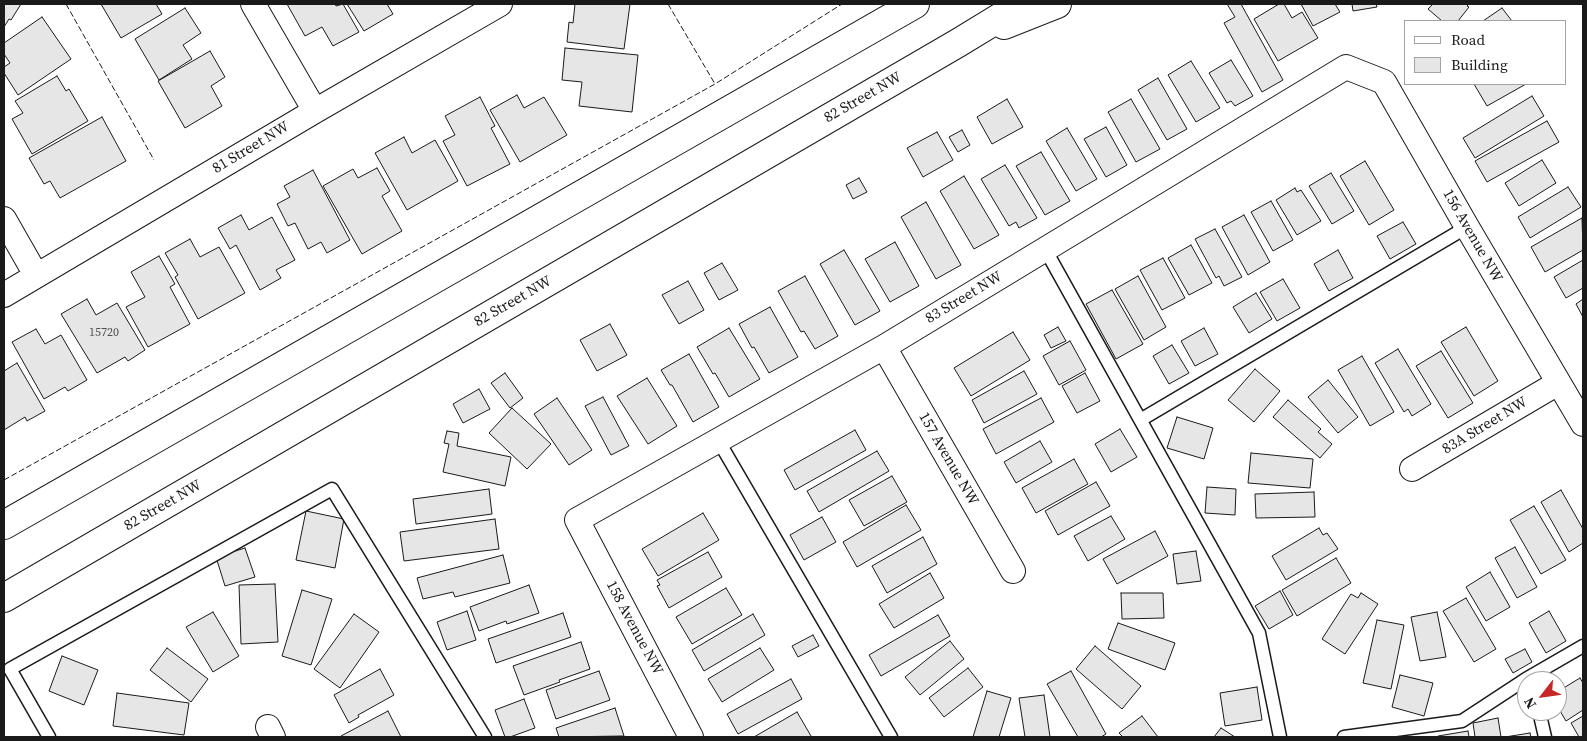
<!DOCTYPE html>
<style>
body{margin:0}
#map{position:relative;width:1587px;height:741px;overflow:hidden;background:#fff;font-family:"Source Serif 4",serif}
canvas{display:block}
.frame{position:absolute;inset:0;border:5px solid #1a1a1a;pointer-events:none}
.legend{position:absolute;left:1404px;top:20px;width:162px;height:65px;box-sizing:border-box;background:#fff;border:1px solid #a3a3a3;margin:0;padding:6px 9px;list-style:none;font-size:15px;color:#1a1a1a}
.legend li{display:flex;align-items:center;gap:10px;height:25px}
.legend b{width:25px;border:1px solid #a3a3a3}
.north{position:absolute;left:1517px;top:671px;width:50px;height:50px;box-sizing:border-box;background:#fff;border:1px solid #a3a3a3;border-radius:50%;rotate:240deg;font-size:14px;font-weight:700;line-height:20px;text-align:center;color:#1a1a1a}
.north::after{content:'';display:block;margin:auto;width:18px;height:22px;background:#c62828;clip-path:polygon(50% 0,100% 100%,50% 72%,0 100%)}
</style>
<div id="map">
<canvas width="1587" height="741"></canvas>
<div class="frame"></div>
<ul class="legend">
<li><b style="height:6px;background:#fff"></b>Road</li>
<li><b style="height:14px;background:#e6e6e6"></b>Building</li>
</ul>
<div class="north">N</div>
</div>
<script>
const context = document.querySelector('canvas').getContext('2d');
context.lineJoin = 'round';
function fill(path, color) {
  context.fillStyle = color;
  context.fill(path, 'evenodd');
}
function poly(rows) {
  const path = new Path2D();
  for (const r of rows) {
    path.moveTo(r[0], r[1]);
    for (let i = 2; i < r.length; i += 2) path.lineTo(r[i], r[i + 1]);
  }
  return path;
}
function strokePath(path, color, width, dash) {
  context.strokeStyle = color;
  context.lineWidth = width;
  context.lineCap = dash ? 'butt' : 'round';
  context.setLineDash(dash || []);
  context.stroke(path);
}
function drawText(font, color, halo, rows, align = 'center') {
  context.font = font + ' "Source Serif 4",serif';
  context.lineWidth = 4;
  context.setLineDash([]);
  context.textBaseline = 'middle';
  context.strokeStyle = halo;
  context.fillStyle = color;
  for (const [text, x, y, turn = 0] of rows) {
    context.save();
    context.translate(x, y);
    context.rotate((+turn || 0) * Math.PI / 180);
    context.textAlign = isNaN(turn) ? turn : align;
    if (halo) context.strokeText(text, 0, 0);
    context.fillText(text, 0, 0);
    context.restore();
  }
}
const building = poly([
 [4,4,21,4,11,20,9,19,4,27,4,4],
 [101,4,156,4,162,14,121,38,101,4],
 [287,4,335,4,336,6,343,4,359,32,333,46,322,27,305,36,287,4],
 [347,4,387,4,393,14,364,31,347,4],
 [575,4,630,4,624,49,567,42,569,22,573,23,575,4],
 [1227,4,1241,4,1283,80,1262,92,1224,23,1235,17,1227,4],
 [1279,4,1284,4,1292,18,1302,12,1318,38,1278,61,1254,19,1279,4],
 [1301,4,1335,4,1340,12,1313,26,1301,4],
 [1352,4,1376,4,1377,7,1353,11,1352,4],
 [1433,4,1469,4,1467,6,1469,7,1458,21,1442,21,1428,9,1433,4],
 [185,8,201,33,183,45,192,59,159,80,135,39,185,8],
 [1502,8,1512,21,1483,21,1502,8],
 [42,17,71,59,18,95,4,73,4,67,10,63,4,54,4,43,42,17],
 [565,48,638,55,632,112,579,106,582,82,562,80,565,48],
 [210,51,225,77,211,86,222,106,185,128,158,81,210,51],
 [1231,60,1253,96,1235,106,1231,101,1227,103,1209,73,1231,60],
 [1191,61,1220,108,1196,122,1168,75,1191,61],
 [57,76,66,91,69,89,88,121,32,154,12,119,23,113,15,101,57,76],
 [1158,78,1187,129,1167,140,1138,90,1158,78],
 [1474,84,1526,84,1487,106,1474,84],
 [517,95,524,108,544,97,567,135,520,162,490,110,517,95],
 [1532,96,1544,116,1475,158,1463,138,1532,96],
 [480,97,495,126,491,128,510,164,467,186,443,141,455,135,445,116,480,97],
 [1007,99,1023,127,992,144,977,117,1007,99],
 [1131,99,1160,149,1136,162,1108,112,1131,99],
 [102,117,126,161,60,198,50,181,44,184,29,158,102,117],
 [1547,121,1559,142,1487,182,1475,161,1547,121],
 [1106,127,1127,165,1106,177,1084,139,1106,127],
 [1067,128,1097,179,1076,191,1046,141,1067,128],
 [962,130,970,145,958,152,949,137,962,130],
 [937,132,953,160,923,177,907,148,937,132],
 [404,137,412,153,435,140,458,181,407,210,375,153,404,137],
 [1041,152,1070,201,1045,215,1016,166,1041,152],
 [1542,160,1556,183,1519,206,1505,183,1542,160],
 [1365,161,1394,210,1369,225,1340,176,1365,161],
 [1005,165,1037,218,1019,228,1016,222,1009,226,981,179,1005,165],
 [377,168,390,191,382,196,402,231,362,254,323,186,353,169,358,178,377,168],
 [313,170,350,240,327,253,321,242,308,249,295,223,288,226,277,204,290,197,284,186,313,170],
 [1331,173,1354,211,1332,224,1309,186,1331,173],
 [964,176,999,235,974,249,940,191,964,176],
 [859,178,867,192,853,199,846,185,859,178],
 [1568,187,1581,207,1530,238,1518,217,1568,187],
 [1295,188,1297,192,1301,190,1321,221,1297,235,1276,200,1295,188],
 [1271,201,1293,240,1273,251,1251,212,1271,201],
 [926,202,961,265,936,279,901,217,926,202],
 [241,215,249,230,272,217,295,260,276,270,281,278,260,290,236,245,230,249,218,228,241,215],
 [1244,215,1270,262,1248,275,1222,227,1244,215],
 [1582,218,1583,250,1545,272,1531,247,1582,218],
 [1403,222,1416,244,1390,259,1377,236,1403,222],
 [1215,229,1242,277,1224,286,1219,276,1216,278,1195,239,1215,229],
 [190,239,200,257,219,247,245,293,198,319,175,277,178,275,165,253,190,239],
 [895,242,919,286,890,302,865,259,895,242],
 [1191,245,1212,283,1189,295,1168,258,1191,245],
 [844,250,880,311,855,325,820,264,844,250],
 [1338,250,1353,278,1329,291,1314,264,1338,250],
 [159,256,175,284,170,287,190,324,148,347,126,307,145,297,131,272,159,256],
 [1163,258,1185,298,1162,310,1140,270,1163,258],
 [1583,260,1583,288,1566,298,1554,277,1583,260],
 [722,263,738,290,719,300,704,273,722,263],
 [805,276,838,336,815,349,804,331,801,332,778,291,805,276],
 [1138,276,1166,327,1144,340,1115,289,1138,276],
 [1283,279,1300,308,1277,321,1260,292,1283,279],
 [688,281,704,310,679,324,662,295,688,281],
 [1112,290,1143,344,1116,359,1086,304,1112,290],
 [1256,293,1272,319,1249,333,1233,307,1256,293],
 [87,299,96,315,117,303,145,350,128,361,125,357,97,373,61,314,87,299],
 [1583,299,1583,317,1576,304,1583,299],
 [770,307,798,357,769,373,754,347,752,348,739,324,770,307],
 [610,324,627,355,597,371,580,340,610,324],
 [1058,327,1066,341,1051,348,1044,335,1058,327],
 [1466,327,1498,381,1474,396,1441,342,1466,327],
 [729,328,760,379,729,397,715,373,713,374,697,347,729,328],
 [1204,328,1218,354,1195,366,1181,341,1204,328],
 [36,329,45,344,61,335,87,380,68,391,65,387,44,399,12,342,36,329],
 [1013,332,1030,360,971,396,954,368,1013,332],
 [1070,341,1086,370,1059,385,1043,356,1070,341],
 [1172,345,1189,373,1169,384,1153,356,1172,345],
 [1398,349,1431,404,1412,416,1408,409,1404,412,1375,363,1398,349],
 [1441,351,1473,403,1448,418,1416,366,1441,351],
 [689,354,719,407,693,422,672,385,670,385,661,370,689,354],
 [1362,356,1394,412,1370,426,1338,370,1362,356],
 [17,363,45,411,27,421,25,417,4,430,4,371,17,363],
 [1255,369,1280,391,1254,422,1228,400,1255,369],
 [1024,371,1037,394,984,423,972,400,1024,371],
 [505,373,523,398,510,408,491,383,505,373],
 [1085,373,1100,401,1077,413,1062,386,1085,373],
 [647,378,677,426,648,444,617,396,647,378],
 [1328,380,1358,417,1338,433,1308,397,1328,380],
 [479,389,490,409,463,423,453,404,479,389],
 [603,397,629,446,611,455,585,406,603,397],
 [557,398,592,450,569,465,534,414,557,398],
 [1041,398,1054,422,996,454,983,429,1041,398],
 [1288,400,1321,429,1318,432,1332,444,1320,458,1273,417,1288,400],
 [512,408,551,444,527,469,489,433,512,408],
 [1177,417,1213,428,1204,459,1167,448,1177,417],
 [1120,429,1137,457,1111,472,1095,444,1120,429],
 [855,430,866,450,795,490,784,470,855,430],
 [447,431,459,433,457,446,511,457,505,486,443,472,449,444,444,443,447,431],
 [1040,441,1052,462,1016,483,1004,462,1040,441],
 [877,451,889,471,819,512,807,491,877,451],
 [1251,453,1313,459,1310,488,1248,483,1251,453],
 [1074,459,1088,484,1036,513,1022,488,1074,459],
 [892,476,907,502,864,526,849,500,892,476],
 [1096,482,1110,506,1058,535,1045,511,1096,482],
 [1207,487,1236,489,1235,515,1205,513,1207,487],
 [489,489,492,514,416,524,413,499,489,489],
 [1561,490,1583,529,1583,543,1569,552,1541,502,1561,490],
 [1314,492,1315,517,1256,518,1255,494,1314,492],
 [906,505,921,530,857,567,843,542,906,505],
 [1534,506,1566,560,1541,574,1510,520,1534,506],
 [306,511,344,519,335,568,296,560,306,511],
 [703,513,719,540,658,576,642,549,703,513],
 [1111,516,1125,539,1088,561,1074,536,1111,516],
 [822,517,836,542,804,560,790,535,822,517],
 [495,519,499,549,404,561,400,532,495,519],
 [1319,528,1323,535,1327,533,1338,549,1286,580,1272,556,1319,528],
 [1155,531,1168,556,1117,584,1103,559,1155,531],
 [923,537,937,564,887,593,872,566,923,537],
 [1515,547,1537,587,1517,598,1495,558,1515,547],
 [245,548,255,577,225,586,216,557,245,548],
 [1196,551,1201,581,1177,584,1173,554,1196,551],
 [708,552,722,577,669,608,657,586,660,585,657,580,708,552],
 [503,555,510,583,455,597,453,592,423,599,417,578,503,555],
 [1336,558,1351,583,1297,616,1282,590,1336,558],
 [1490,572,1510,607,1486,621,1466,587,1490,572],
 [930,573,944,598,894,628,879,604,930,573],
 [275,584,278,642,241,644,239,585,275,584],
 [529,585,539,613,507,624,506,621,479,631,470,607,529,585],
 [726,588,742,615,692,644,676,617,726,588],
 [302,590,332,599,311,665,282,656,302,590],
 [1280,591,1293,615,1269,629,1255,606,1280,591],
 [1121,593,1163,593,1164,618,1122,619,1121,593],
 [1361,593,1378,604,1345,654,1322,639,1351,594,1358,598,1361,593],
 [1466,598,1496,649,1474,662,1443,611,1466,598],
 [467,611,476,640,447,650,437,622,467,611],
 [1549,611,1566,641,1546,653,1529,623,1549,611],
 [213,612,239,656,213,672,186,627,213,612],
 [1437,612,1446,657,1420,661,1411,617,1437,612],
 [563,613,571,637,496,663,488,639,563,613],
 [354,614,379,632,340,688,314,669,354,614],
 [753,614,765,635,704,671,692,650,753,614],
 [938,615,950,636,881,676,869,655,938,615],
 [1377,620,1404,625,1391,689,1363,683,1377,620],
 [1118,623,1175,643,1165,670,1108,649,1118,623],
 [813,635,819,646,798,657,792,646,813,635],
 [950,641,964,659,920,695,905,677,950,641],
 [581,642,590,669,559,680,560,682,524,695,513,666,581,642],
 [1095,646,1141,686,1122,709,1076,669,1095,646],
 [167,648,208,679,191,702,150,670,167,648],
 [760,648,774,670,722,702,708,679,760,648],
 [1525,649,1532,662,1513,673,1505,659,1525,649],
 [62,656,98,670,84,705,49,691,62,656],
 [968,668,983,687,944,717,929,698,968,668],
 [380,669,394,695,358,715,359,717,349,723,334,695,380,669],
 [599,671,610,700,556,719,546,690,599,671],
 [1071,671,1106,734,1101,737,1078,737,1047,684,1071,671],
 [1400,675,1433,683,1424,716,1392,707,1400,675],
 [1580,678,1583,683,1583,710,1566,721,1557,706,1557,692,1580,678],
 [791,679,802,699,738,734,727,714,791,679],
 [1257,687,1262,720,1225,726,1220,693,1257,687],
 [987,691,1011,698,999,737,973,737,987,691],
 [117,693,189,703,184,735,113,726,117,693],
 [1044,695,1050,737,1025,737,1019,698,1044,695],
 [524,699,535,728,510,737,505,737,495,710,524,699],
 [615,708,624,736,559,737,556,728,615,708],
 [388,711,401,737,342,737,341,736,388,711],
 [797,712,811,736,809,737,754,737,797,712],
 [1142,716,1158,737,1123,737,1119,733,1142,716],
 [1583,716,1583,737,1579,737,1571,723,1583,716],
 [1498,718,1501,737,1475,737,1473,723,1498,718],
 [1221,728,1235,737,1214,737,1221,728],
 [1468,731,1469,737,1438,737,1438,736,1468,731],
 [1530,733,1531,737,1505,737,1530,733]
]);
fill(building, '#e6e6e6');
strokePath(building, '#1a1a1a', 1);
const service = poly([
 [1045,249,1259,633,1280,737],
 [1142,419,1467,227],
 [718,440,891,737],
 [1539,711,1545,737],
 [49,737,10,669,332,489,485,737],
 [1344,737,1462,721,1526,679,1583,646]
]);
const minor = poly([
 [253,4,315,111],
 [4,219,36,275],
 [4,295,315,111,500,4],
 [884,347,1013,571],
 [1412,469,1558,383],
 [268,727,273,737],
 [691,737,577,520,884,347,1346,67,1384,82,1467,227,1583,424]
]);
const secondary = poly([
 [1004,25,1057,4],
 [4,525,915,4],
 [4,598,958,43,1022,4]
]);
strokePath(service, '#1a1a1a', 15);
strokePath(minor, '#1a1a1a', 26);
strokePath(secondary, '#1a1a1a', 30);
strokePath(service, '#fff', 12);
strokePath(minor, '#fff', 24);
strokePath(secondary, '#fff', 28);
strokePath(poly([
 [66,4,154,160],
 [668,4,715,84],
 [4,480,715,84,842,4]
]), '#1a1a1a', 1, [6, 2.5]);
drawText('12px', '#4d4d4d', null, [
 ["15720",104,333]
]);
drawText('15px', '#1a1a1a', '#fff', [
 ["82 Street NW",863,98,-30],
 ["81 Street NW",251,148,-31],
 ["156 Avenue NW",1472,236,60],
 ["83 Street NW",964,298,-31],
 ["82 Street NW",513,302,-30],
 ["83A Street NW",1485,426,-31],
 ["157 Avenue NW",948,459,60],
 ["82 Street NW",163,506,-30],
 ["158 Avenue NW",634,628,62]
]);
</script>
